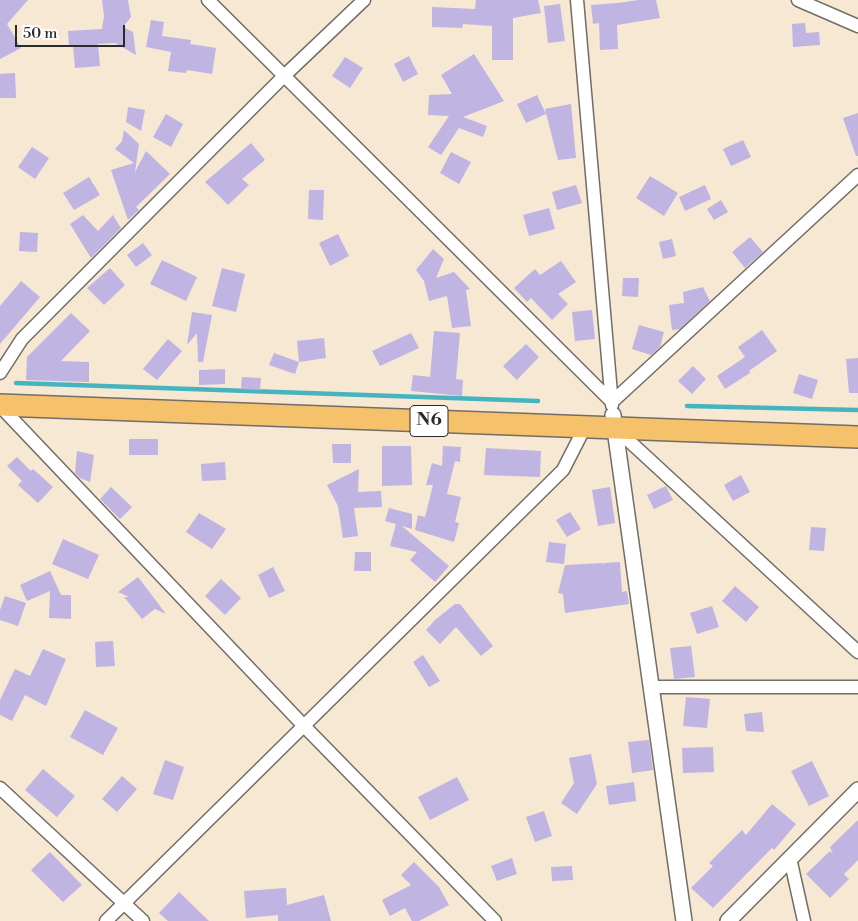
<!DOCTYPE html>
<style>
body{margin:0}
#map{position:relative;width:858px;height:921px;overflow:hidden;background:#f6e8d3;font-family:"Libre Bodoni",serif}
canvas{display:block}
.scale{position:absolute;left:15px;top:25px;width:110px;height:22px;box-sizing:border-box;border:2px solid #2b2b2b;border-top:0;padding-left:6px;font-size:15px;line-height:18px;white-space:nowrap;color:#2b2b2b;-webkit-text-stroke:4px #fff;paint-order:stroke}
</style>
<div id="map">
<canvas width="858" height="921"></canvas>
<div class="scale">50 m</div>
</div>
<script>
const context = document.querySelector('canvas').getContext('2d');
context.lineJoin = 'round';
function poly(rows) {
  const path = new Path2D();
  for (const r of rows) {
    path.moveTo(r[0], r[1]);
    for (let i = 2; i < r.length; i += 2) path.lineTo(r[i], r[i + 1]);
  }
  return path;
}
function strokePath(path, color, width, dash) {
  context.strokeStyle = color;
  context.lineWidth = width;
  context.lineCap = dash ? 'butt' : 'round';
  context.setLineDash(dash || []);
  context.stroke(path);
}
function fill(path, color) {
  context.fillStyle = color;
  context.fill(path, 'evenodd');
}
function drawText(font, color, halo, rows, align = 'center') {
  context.font = font + ' "Libre Bodoni",serif';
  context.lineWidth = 4;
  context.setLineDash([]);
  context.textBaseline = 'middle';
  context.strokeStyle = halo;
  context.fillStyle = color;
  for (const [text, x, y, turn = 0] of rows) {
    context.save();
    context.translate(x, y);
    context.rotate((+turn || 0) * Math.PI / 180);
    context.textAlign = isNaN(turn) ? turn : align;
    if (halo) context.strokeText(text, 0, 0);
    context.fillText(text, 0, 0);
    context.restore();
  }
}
strokePath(poly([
 [16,383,538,401],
 [687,406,858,410]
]), '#45b4be', 4.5);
fill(poly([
 [0,0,28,0,7,24,21,48,0,59],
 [102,0,128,0,131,17,123,27,133,32,136,55,115,43,98,44,100,66,75,68,73,45,69,45,68,31,102,29,104,16],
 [476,0,538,0,541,13,513,18,513,60,492,60,492,26,463,24,462,28,432,27,432,7,475,9],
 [638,0,656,0,660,18,617,25,618,49,600,50,599,23,593,24,591,5,618,3],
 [560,4,565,41,548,43,544,6],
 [151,20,164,22,162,36,191,40,190,44,216,48,212,74,187,70,186,73,168,71,171,52,146,47],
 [805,23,806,33,819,32,820,45,793,47,792,24],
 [474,54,504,101,463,117,487,126,483,137,459,128,441,155,428,147,449,116,428,115,429,95,452,94,441,75],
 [409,56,418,74,403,82,394,64],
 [345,57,363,68,350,88,332,76],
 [15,73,16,98,0,98,0,74],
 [537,95,546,114,526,123,517,104],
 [571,104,576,158,558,160,545,109],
 [128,107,145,110,141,131,126,122],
 [858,113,858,156,856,156,843,118],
 [166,114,183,124,171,147,153,137],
 [124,130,139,144,135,172,146,151,170,174,136,207,139,210,128,220,111,170,134,163,115,149,122,141],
 [743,140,751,157,731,166,723,149],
 [251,143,265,160,242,179,249,185,228,205,205,182],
 [32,147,49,158,35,179,18,167],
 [451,152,471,162,459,184,440,173],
 [650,176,678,193,664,216,636,198],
 [89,177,100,195,74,210,63,193],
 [576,185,582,203,557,210,552,192],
 [705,185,711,199,685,211,679,197],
 [309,190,324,190,323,220,308,219],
 [721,200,728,212,714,220,707,209],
 [549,208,555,229,529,236,523,215],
 [83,215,98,231,113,215,121,228,91,258,70,224],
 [20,232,38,233,37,252,19,251],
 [338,234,349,256,330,266,319,243],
 [750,237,763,252,745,268,732,252],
 [672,239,676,256,663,259,659,242],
 [143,243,152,255,136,267,127,255],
 [433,249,444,259,436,278,454,272,470,289,466,290,471,326,452,328,447,296,429,301,424,281,416,270],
 [162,260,197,277,186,301,150,284],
 [561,261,576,282,558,294,568,304,552,320,531,298,527,302,514,288,535,269,540,275],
 [110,268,125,285,104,305,87,288],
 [222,268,245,274,236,312,212,306],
 [623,278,639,278,638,297,622,296],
 [21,281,40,297,0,344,0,306],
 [703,287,710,301,680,329,672,330,669,305,684,303,683,292],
 [592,310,595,339,575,341,572,312],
 [192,312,212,315,203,362,198,362,197,333,187,345],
 [71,313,90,331,61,361,89,362,89,382,26,380,27,357],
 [639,325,664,332,660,347,651,355,632,349],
 [762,330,777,351,749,371,750,373,725,389,717,376,745,357,738,347],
 [434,331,460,333,456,379,463,380,462,396,411,391,413,375,430,377],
 [411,333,419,348,380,366,372,351],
 [324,338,326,358,299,362,297,341],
 [168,339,182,351,157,380,143,369],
 [526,344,539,357,517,380,503,366],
 [274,353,299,362,295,374,269,365],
 [858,358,858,393,849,393,846,359],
 [693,366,706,379,692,394,678,381],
 [225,369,225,384,199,385,199,370],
 [799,374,818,380,812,399,793,393],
 [242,377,261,378,260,390,241,389],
 [129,439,158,439,158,455,129,455],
 [332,444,351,444,351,463,333,463],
 [382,446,411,446,412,485,382,486],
 [443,446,461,447,460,462,455,461,447,494,461,497,455,522,459,523,454,542,415,530,418,515,425,517,433,485,426,485,432,463,442,466],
 [486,448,541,451,540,477,484,475],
 [77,451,94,455,90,482,80,478,75,473],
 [17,457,31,471,33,469,53,487,38,503,18,485,22,481,7,466],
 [225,462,226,480,202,481,201,464],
 [359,469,358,492,381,491,382,507,354,508,358,536,343,538,338,506,327,485],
 [741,475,750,492,733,501,724,485],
 [666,486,673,500,654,509,647,495],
 [111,487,132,507,120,519,100,499],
 [610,487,615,523,598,526,592,490],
 [389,508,412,514,412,529,402,526,449,566,435,582,410,560,417,552,390,546,396,524,385,521],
 [570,512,581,529,567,537,556,520],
 [199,513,226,529,212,549,186,532],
 [811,527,826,528,824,551,809,550],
 [63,539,99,555,88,579,52,564],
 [549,542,566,544,564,564,546,562],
 [355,552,371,552,371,571,354,571],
 [620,562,622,592,627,591,629,604,565,613,563,594,558,593,565,565,603,563,604,565,604,563],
 [273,567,285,591,269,598,258,575],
 [50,571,61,595,71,595,71,619,49,618,50,591,27,601,20,585],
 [138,577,154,598,166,614,155,609,142,619,124,597,129,597,118,592],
 [221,579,241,598,225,615,205,596],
 [735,586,759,607,746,622,722,601],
 [5,596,26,603,18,626,0,620,0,610],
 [455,604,460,604,493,646,481,656,456,627,440,644,426,630,435,620],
 [712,606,719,627,697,634,690,613],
 [113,641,115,666,96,667,95,642],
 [691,646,695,677,674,679,670,648],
 [43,649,66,659,46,706,25,695,12,721,0,715,0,700,15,669,30,676],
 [423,655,440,681,429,687,413,662],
 [686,697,710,699,707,728,683,726],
 [85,710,118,728,103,755,70,737],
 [762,712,764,732,746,731,744,714],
 [649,740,653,770,632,773,628,742],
 [713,747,714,772,683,773,682,748],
 [591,754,597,784,577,814,561,803,574,783,569,758],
 [165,760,184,767,173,800,153,794],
 [812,761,829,796,809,806,791,771],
 [43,769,75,796,57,817,25,790],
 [122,776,137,789,117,812,102,799],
 [457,777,469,800,430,820,418,797],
 [634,782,636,801,609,805,606,786],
 [772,804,796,824,774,850,772,848,713,908,691,888,713,866,709,863,742,830,746,835],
 [544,811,552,836,535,842,526,817],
 [858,820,858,860,844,874,849,879,830,898,806,874,830,851,833,854,830,847],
 [50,852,82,885,63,902,31,870],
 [512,858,517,874,497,881,491,866],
 [414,862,439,887,449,905,419,921,412,921,405,908,390,916,382,900,411,885,401,875],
 [572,866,573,880,552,881,551,867],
 [286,888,287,905,324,895,331,921,278,921,278,915,246,918,244,891],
 [179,892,209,921,168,921,159,913]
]), '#bfb4e2');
const minor = poly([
 [208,0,612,402,858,175],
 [577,0,612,405],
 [798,0,858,26],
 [0,373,22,339,284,76,364,0],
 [0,406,304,726,495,921],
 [615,428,858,652],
 [651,687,858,687],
 [0,788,143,921],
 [790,858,804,921],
 [106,921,563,470,585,427]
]);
const tertiary = poly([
 [613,415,684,921],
 [728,921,858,790]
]);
const trunk = poly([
 [0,405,858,437]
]);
strokePath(minor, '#726d66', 15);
strokePath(tertiary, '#726d66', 18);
strokePath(trunk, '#726d66', 24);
strokePath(minor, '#fff', 12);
strokePath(tertiary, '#fff', 15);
strokePath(trunk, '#f6c16b', 21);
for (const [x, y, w] of [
 [429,421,38]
]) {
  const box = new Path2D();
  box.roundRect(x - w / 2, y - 15.5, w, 31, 4);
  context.fillStyle = '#fff';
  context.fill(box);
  strokePath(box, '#2b2b2b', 1);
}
drawText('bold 18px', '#2b2b2b', null, [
 ["N6",429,421]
]);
</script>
